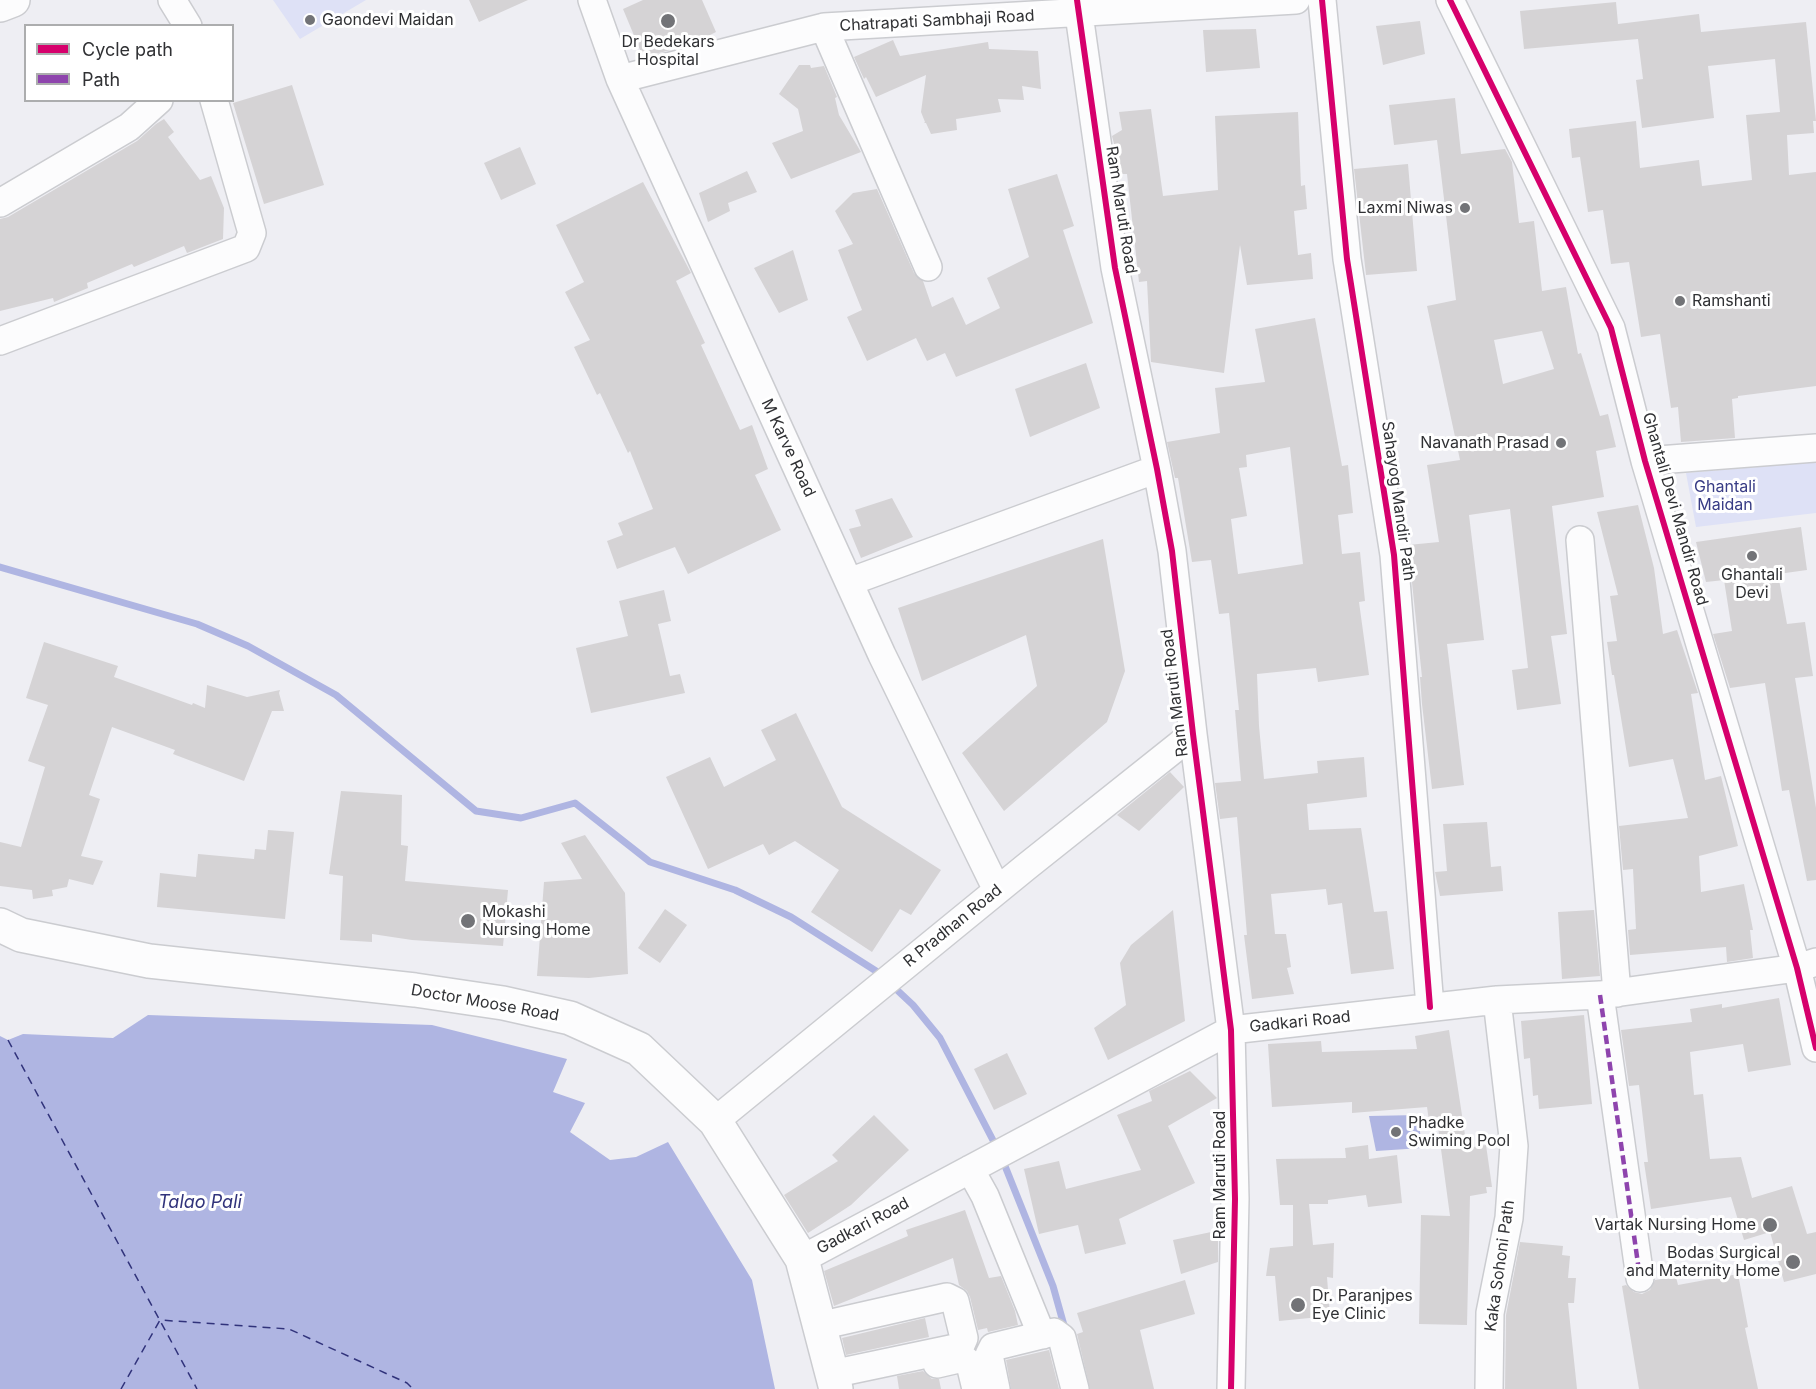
<!DOCTYPE html>
<style>
body{margin:0}
#map{position:relative;width:1816px;height:1389px;overflow:hidden;background:#eeeef3;font-family:Inter,sans-serif}
canvas{display:block}
.legend{position:absolute;left:24px;top:24px;width:210px;height:78px;box-sizing:border-box;background:#fff;border:2px solid #acadae;margin:0;padding:8px 10px;list-style:none;font-size:18px;color:#303134}
.legend li{display:flex;align-items:center;gap:12px;height:30px}
.legend b{width:30px;border:2px solid #acadae}
</style>
<div id="map">
<canvas width="1816" height="1389"></canvas>
<ul class="legend">
<li><b style="height:8px;background:#d6006c"></b>Cycle path</li>
<li><b style="height:8px;background:#8e44ad"></b>Path</li>
</ul>
</div>
<script>
const context = document.querySelector('canvas').getContext('2d');
context.lineJoin = 'round';
function fill(path, color) {
  context.fillStyle = color;
  context.fill(path, 'evenodd');
}
function poly(rows) {
  const path = new Path2D();
  for (const r of rows) {
    path.moveTo(r[0], r[1]);
    for (let i = 2; i < r.length; i += 2) path.lineTo(r[i], r[i + 1]);
  }
  return path;
}
function strokePath(path, color, width, dash) {
  context.strokeStyle = color;
  context.lineWidth = width;
  context.lineCap = dash ? 'butt' : 'round';
  context.setLineDash(dash || []);
  context.stroke(path);
}
function drawText(font, color, halo, rows, align = 'center') {
  context.font = font + ' Inter,sans-serif';
  context.lineWidth = 6;
  context.setLineDash([]);
  context.textBaseline = 'middle';
  context.strokeStyle = halo;
  context.fillStyle = color;
  for (const [text, x, y, turn = 0] of rows) {
    context.save();
    context.translate(x, y);
    context.rotate((+turn || 0) * Math.PI / 180);
    context.textAlign = isNaN(turn) ? turn : align;
    if (halo) context.strokeText(text, 0, 0);
    context.fillText(text, 0, 0);
    context.restore();
  }
}
fill(poly([
 [273,0,366,0,300,39],
 [1816,462,1816,513,1696,527,1686,473]
]), '#dee1f6');
fill(poly([
 [148,1015,432,1025,567,1059,553,1092,585,1103,570,1132,610,1160,636,1157,668,1142,752,1280,775,1389,0,1389,0,1036,8,1040,23,1034,113,1038],
 [1418,1115,1422,1148,1376,1151,1369,1116]
]), '#afb5e2');
strokePath(poly([
 [0,567,197,624,248,646,336,695,476,811,521,818,575,803,650,862,735,890,791,917,876,971],
 [897,990,913,1005,940,1038,997,1148],
 [1005,1166,1053,1286,1065,1329]
]), '#afb5e2', 7);
strokePath(poly([
 [8,1040,197,1389],
 [121,1389,160,1320,289,1329,407,1383,413,1389]
]), '#31337b', 1.5, [8, 6]);
fill(poly([
 [469,0,528,0,479,22],
 [643,0,702,0,716,32,690,45,643,57,623,9],
 [1616,2,1618,24,1699,14,1701,32,1806,22,1816,121,1813,121,1814,133,1787,135,1789,175,1816,172,1816,386,1738,396,1738,398,1732,399,1735,438,1681,442,1678,407,1671,408,1660,334,1641,337,1629,262,1611,264,1603,210,1588,212,1580,157,1572,158,1569,129,1636,121,1640,168,1699,160,1702,186,1752,180,1746,115,1780,112,1775,59,1708,66,1714,118,1642,128,1636,80,1643,79,1638,39,1524,49,1520,11],
 [1420,21,1425,54,1383,65,1376,26],
 [1256,29,1260,68,1206,72,1203,30],
 [893,40,900,56,988,42,989,49,1038,51,1041,89,1022,86,1024,100,998,99,1001,112,956,119,957,130,931,134,926,123,924,123,925,122,921,112,926,75,876,97,866,77,864,79,854,57],
 [799,65,810,65,811,68,824,66,837,97,835,98,839,115,861,152,791,179,772,143,803,131,798,109,779,94],
 [292,85,324,185,264,204,233,103],
 [1455,98,1461,154,1505,149,1512,162,1519,223,1534,221,1542,291,1566,287,1578,354,1581,353,1600,416,1608,414,1616,447,1596,451,1604,497,1552,506,1567,634,1551,636,1561,704,1517,710,1512,670,1528,668,1510,509,1469,515,1484,640,1447,644,1464,785,1432,789,1422,704,1420,677,1422,677,1408,545,1439,542,1427,465,1460,460,1427,306,1456,300,1437,140,1394,145,1389,105],
 [1542,331,1554,369,1503,384,1494,340],
 [1151,109,1163,196,1218,190,1215,116,1298,112,1301,186,1305,185,1307,209,1294,211,1298,255,1311,253,1313,279,1247,285,1240,245,1224,373,1151,362,1147,281,1139,282,1127,174,1122,174,1112,136,1122,130,1119,112],
 [164,119,174,132,168,137,200,180,211,176,224,208,223,239,187,253,184,246,134,267,132,264,87,283,88,288,54,302,53,298,0,311,0,219,8,217,137,141,156,124],
 [520,147,536,184,501,200,484,163],
 [1408,164,1417,271,1366,275,1354,169],
 [747,171,757,192,728,203,730,211,708,222,699,193],
 [1057,174,1074,226,1063,230,1093,323,956,377,945,353,927,361,916,338,867,361,847,317,862,310,838,250,853,244,835,211,853,193,877,189,914,273,923,281,932,307,953,297,966,325,1000,308,987,278,1029,257,1008,189],
 [643,182,691,273,676,281,705,343,701,345,740,430,752,425,768,469,755,475,781,530,688,574,675,547,617,569,607,541,623,535,618,523,653,509,630,451,628,453,600,393,597,395,574,347,590,340,565,292,584,282,556,225],
 [793,250,808,300,779,313,754,268],
 [1315,318,1342,466,1348,465,1353,513,1338,515,1342,554,1360,552,1365,601,1359,602,1369,675,1318,682,1316,668,1257,674,1259,726,1264,779,1318,773,1317,761,1364,757,1367,797,1307,804,1309,830,1361,828,1374,912,1387,911,1394,969,1351,974,1342,903,1328,905,1326,889,1271,894,1275,934,1286,934,1291,967,1287,968,1294,994,1252,999,1244,935,1247,935,1237,817,1220,819,1215,783,1241,781,1235,710,1239,710,1229,613,1219,614,1211,560,1192,562,1178,478,1175,478,1167,442,1220,433,1215,388,1265,382,1255,329],
 [1290,447,1303,564,1238,574,1231,519,1247,516,1239,468,1247,467,1246,455],
 [1086,363,1100,408,1030,437,1015,389],
 [892,498,913,537,861,558,849,529,861,526,855,510],
 [1638,505,1654,568,1663,634,1677,630,1698,693,1691,694,1705,780,1721,776,1738,846,1699,856,1701,892,1744,884,1753,930,1750,930,1753,958,1727,962,1726,947,1630,955,1628,930,1636,929,1633,869,1623,870,1619,826,1688,818,1673,759,1629,767,1614,675,1612,675,1607,642,1617,641,1610,596,1618,595,1597,512],
 [1801,527,1807,570,1778,574,1787,624,1805,622,1813,676,1795,678,1816,808,1816,880,1807,881,1789,790,1782,791,1765,683,1730,688,1713,634,1732,631,1724,580,1706,582,1696,542],
 [1103,539,1125,671,1107,722,1004,811,962,753,1037,686,1026,635,922,681,898,608],
 [664,590,671,621,658,624,670,676,680,674,685,693,591,713,576,648,628,636,619,601],
 [44,642,118,666,114,677,192,705,193,703,205,708,207,685,247,697,280,690,279,693,284,711,272,711,244,781,173,754,175,750,112,727,89,795,100,799,81,856,103,861,93,885,69,879,67,887,52,890,53,896,33,899,32,890,0,886,0,842,21,847,45,767,28,761,48,705,26,698],
 [796,713,842,807,941,870,911,915,900,909,872,952,811,912,839,870,795,841,769,855,763,844,708,869,666,777,710,757,724,787,776,760,761,730],
 [1170,772,1184,787,1139,831,1117,815],
 [341,791,402,795,401,845,408,846,405,881,508,890,503,946,412,940,372,934,372,942,340,940,343,876,329,874],
 [1487,822,1491,867,1501,866,1503,891,1440,896,1435,872,1447,871,1443,824],
 [268,830,294,832,285,919,157,907,160,873,196,877,198,854,254,859,255,849,266,850],
 [585,835,625,893,628,974,589,978,537,976,544,882,582,879,561,843],
 [665,909,687,925,660,963,638,948],
 [1173,910,1185,1021,1108,1060,1094,1028,1126,1005,1120,963,1131,945],
 [1594,910,1600,976,1562,979,1558,912],
 [1779,998,1791,1065,1748,1072,1743,1044,1690,1052,1694,1095,1703,1094,1710,1159,1741,1157,1752,1198,1792,1186,1807,1234,1816,1232,1816,1274,1784,1282,1770,1232,1744,1240,1731,1197,1651,1209,1644,1162,1648,1162,1639,1085,1629,1086,1621,1030,1692,1022,1690,1009,1722,1004,1722,1008],
 [1584,1015,1592,1104,1539,1109,1538,1095,1533,1096,1530,1058,1524,1059,1521,1021],
 [1449,1030,1467,1148,1486,1145,1492,1187,1486,1187,1487,1193,1470,1196,1467,1325,1419,1324,1421,1215,1450,1216,1438,1127,1430,1128,1427,1107,1352,1113,1352,1102,1272,1107,1268,1044,1321,1041,1322,1052,1417,1049,1415,1036],
 [1007,1053,1027,1094,994,1110,974,1069],
 [1190,1071,1217,1098,1168,1126,1195,1183,1119,1219,1126,1244,1085,1254,1078,1225,1039,1234,1024,1169,1059,1161,1066,1189,1141,1170,1117,1115,1152,1101,1149,1091],
 [874,1115,909,1150,851,1205,808,1233,784,1195,838,1161,832,1155],
 [1368,1145,1369,1159,1397,1155,1402,1203,1368,1207,1366,1195,1328,1200,1328,1204,1309,1204,1313,1245,1334,1243,1333,1278,1327,1277,1330,1316,1279,1321,1275,1276,1266,1276,1270,1248,1293,1246,1293,1205,1280,1205,1276,1159,1346,1158,1345,1148],
 [965,1210,989,1278,1001,1276,1015,1311,1018,1325,988,1332,987,1328,978,1330,970,1297,967,1291,959,1285,953,1258,834,1306,824,1271,908,1236,906,1230],
 [1216,1231,1218,1241,1218,1262,1181,1274,1173,1240],
 [1520,1242,1563,1246,1562,1255,1570,1256,1568,1278,1576,1278,1574,1303,1568,1303,1577,1389,1505,1389,1506,1315],
 [1738,1274,1748,1327,1745,1328,1758,1389,1639,1389,1622,1286,1626,1285,1634,1292,1642,1294,1650,1290,1655,1280,1676,1277,1678,1285],
 [1185,1280,1195,1314,1140,1330,1154,1389,1090,1389,1077,1334,1083,1332,1077,1313],
 [925,1318,929,1337,846,1355,842,1338],
 [1049,1350,1059,1389,1011,1389,1006,1360],
 [923,1371,932,1379,939,1379,941,1389,899,1389,897,1376]
]), '#d5d3d5');
const minor = poly([
 [172,0,188,26],
 [592,0,620,79,882,655,997,890],
 [1077,0,1115,268,1157,469,1172,551,1193,734,1231,1030,1235,1199,1231,1389],
 [1322,0,1347,259,1394,555,1430,1007],
 [1450,0,1611,328,1645,461,1797,968,1816,1048],
 [824,27,928,267],
 [620,79,824,27,1296,0],
 [0,203,129,127,159,100],
 [0,341,246,248,252,233,214,100],
 [1645,461,1816,448],
 [1580,540,1617,993],
 [849,582,1157,469],
 [1600,995,1640,1278],
 [715,1121,1026,867,1193,734],
 [970,1169,985,1196,1038,1326,1043,1335],
 [802,1259,1231,1030,1497,1000,1600,995,1797,968,1816,962],
 [819,1326,947,1297,955,1301,964,1338,960,1347,832,1374],
 [937,1364,963,1358,970,1364,976,1389],
 [996,1389,989,1355,993,1347,1054,1332,1062,1338,1075,1389],
 [1489,1389,1490,1313,1509,1218,1514,1146,1497,1000]
]);
const major = poly([
 [0,5,13,0],
 [0,925,21,935,149,961,415,990,503,1003,570,1018,639,1049,715,1121,802,1259,836,1389]
]);
strokePath(minor, '#cbccd0', 30);
strokePath(major, '#cbccd0', 36);
strokePath(minor, '#fcfcfd', 27);
strokePath(major, '#fcfcfd', 33);
strokePath(poly([
 [1600,995,1640,1278]
]), '#8e44ad', 4.5, [9, 4.5]);
strokePath(poly([
 [1077,0,1115,268,1157,469,1172,551,1193,734,1231,1030,1235,1199,1231,1389],
 [1322,0,1347,259,1394,555,1430,1007],
 [1450,0,1611,328,1645,461,1797,968,1816,1048]
]), '#d6006c', 6);
for (const [x, y, r, color] of [
 [310,20,6,"#727377"],
 [668,21,8,"#727377"],
 [1465,208,6,"#727377"],
 [1680,301,6,"#727377"],
 [1561,443,6,"#727377"],
 [1752,556,6,"#727377"],
 [468,921,8,"#727377"],
 [1396,1132,6,"#727377"],
 [1770,1225,8,"#727377"],
 [1793,1262,8,"#727377"],
 [1298,1305,8,"#727377"]
]) {
  const dot = new Path2D();
  dot.arc(x, y, r, 0, 2 * Math.PI);
  context.fillStyle = color;
  context.fill(dot);
  strokePath(dot, '#fff', 2);
}
drawText('16px', '#303134', '#fff', [
 ["Gaondevi Maidan",322,20],
 ["Dr Bedekars",668,42,"center"],
 ["Hospital",668,60,"center"],
 ["Laxmi Niwas",1453,208,"right"],
 ["Ramshanti",1692,301],
 ["Navanath Prasad",1549,443,"right"],
 ["Ghantali",1752,575,"center"],
 ["Devi",1752,593,"center"],
 ["Mokashi",482,912],
 ["Nursing Home",482,930],
 ["Phadke",1408,1123],
 ["Swiming Pool",1408,1141],
 ["Vartak Nursing Home",1756,1225,"right"],
 ["Bodas Surgical",1780,1253,"right"],
 ["and Maternity Home",1780,1271,"right"],
 ["Dr. Paranjpes",1312,1296],
 ["Eye Clinic",1312,1314]
], 'left');
drawText('16px', '#303134', '#fff', [
 ["Chatrapati Sambhaji Road",937,21,-3],
 ["Ram Maruti Road",1121,210,81],
 ["M Karve Road",788,448,65],
 ["Sahayog Mandir Path",1398,501,82],
 ["Ghantali Devi Mandir Road",1675,509,74],
 ["Ram Maruti Road",1175,693,-97],
 ["R Pradhan Road",953,926,-39],
 ["Doctor Moose Road",485,1003,10],
 ["Gadkari Road",1300,1022,-6],
 ["Ram Maruti Road",1220,1175,-90],
 ["Gadkari Road",863,1226,-28],
 ["Kaka Sohoni Path",1500,1266,-82]
]);
drawText('16px', '#383c85', '#fff', [
 ["Ghantali",1725,487],
 ["Maidan",1725,505]
]);
drawText('italic 18px', '#31337b', '#fff', [
 ["Talao Pali",200,1203]
]);
</script>
